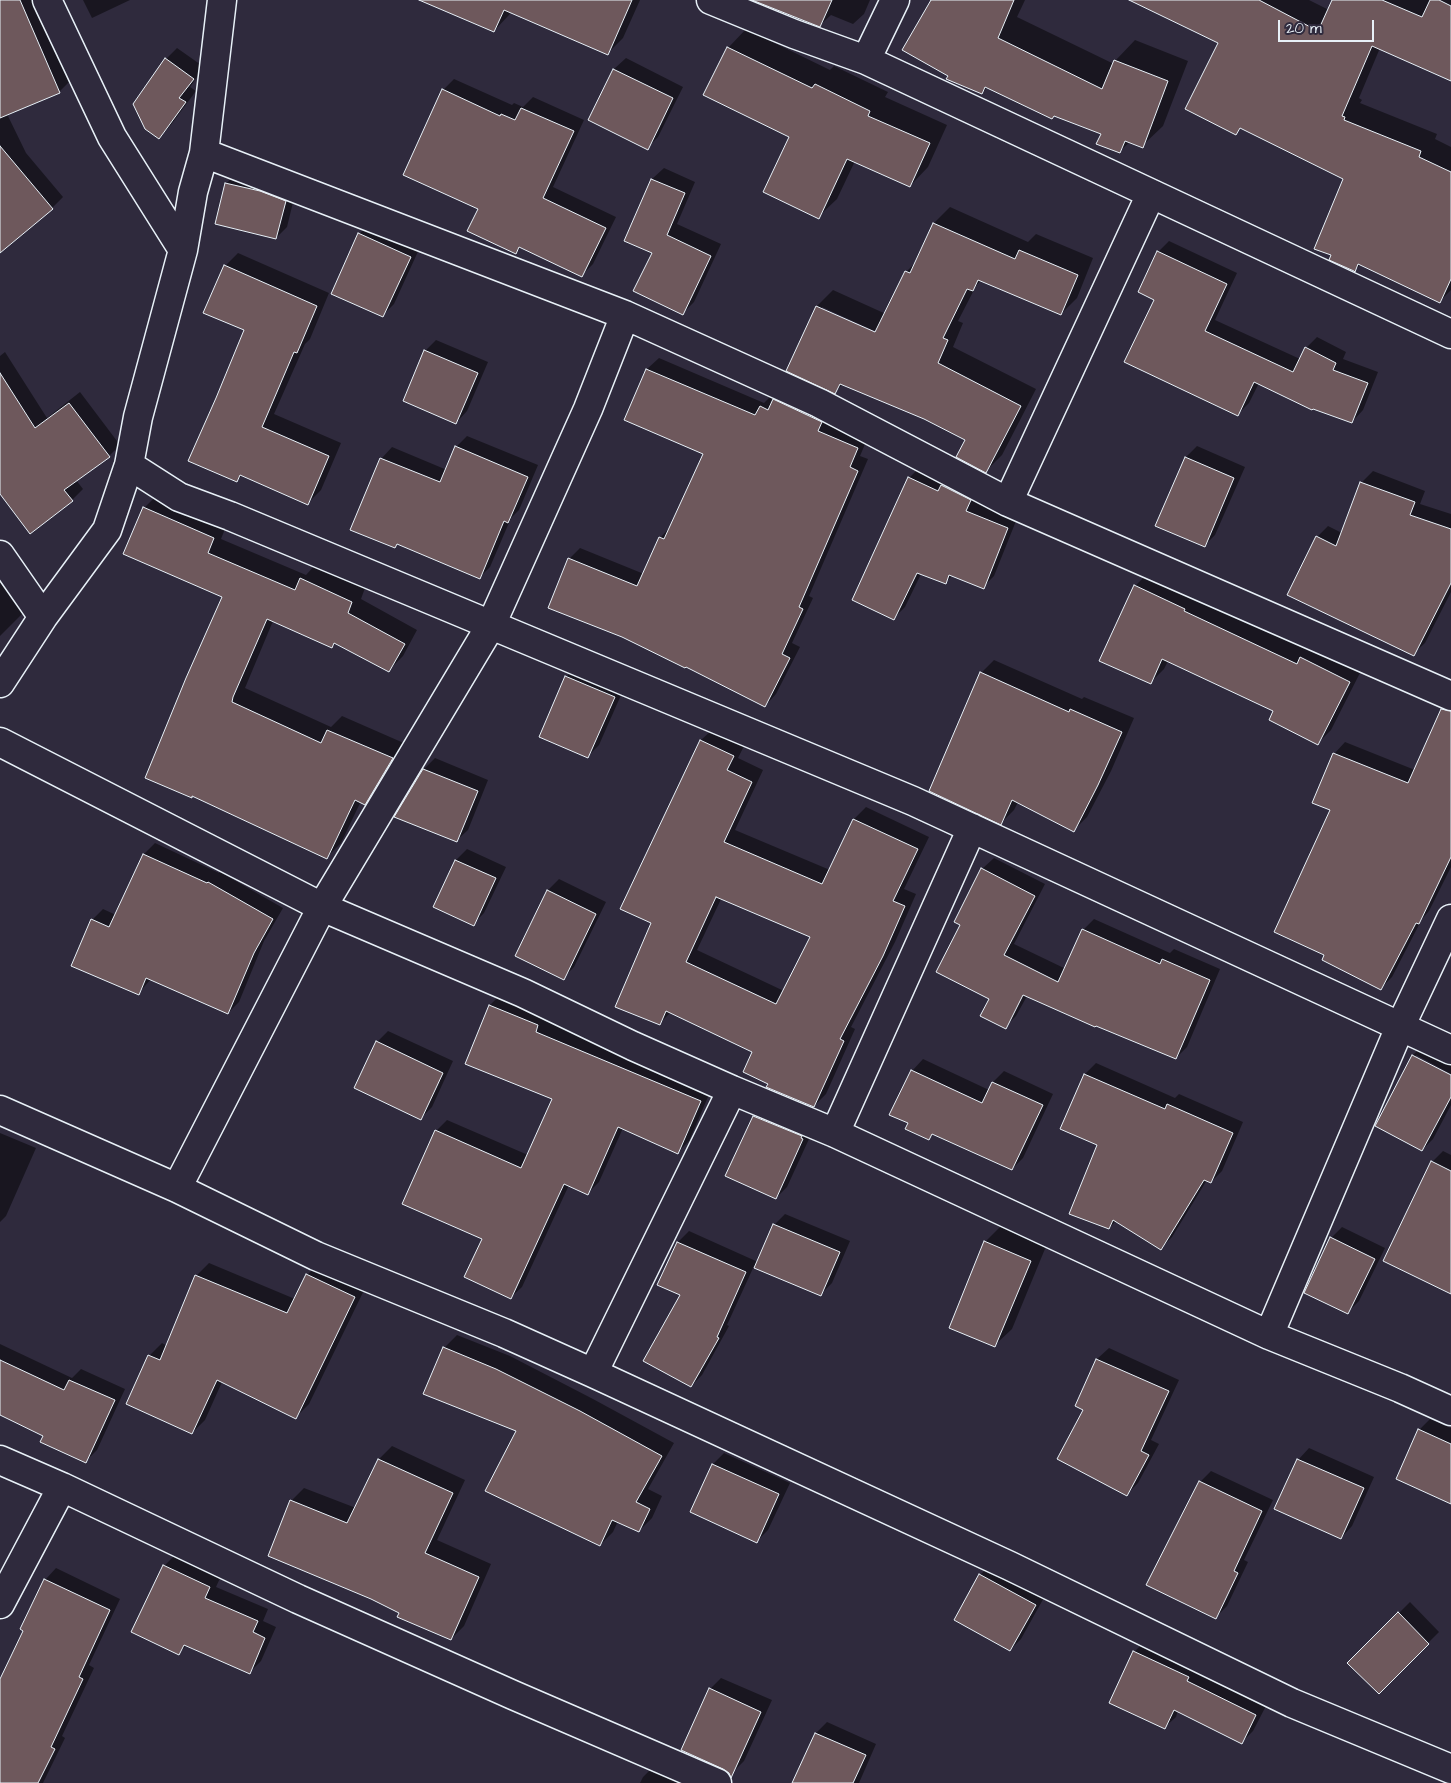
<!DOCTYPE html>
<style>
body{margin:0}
#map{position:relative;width:1451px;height:1783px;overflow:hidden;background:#2f2a3d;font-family:"Architects Daughter",sans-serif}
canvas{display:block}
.scale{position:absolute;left:1278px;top:20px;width:96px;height:22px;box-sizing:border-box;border:2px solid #e8f1f8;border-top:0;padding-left:6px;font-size:15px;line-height:18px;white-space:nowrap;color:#e8f1f8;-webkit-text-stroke:4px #2f2a3d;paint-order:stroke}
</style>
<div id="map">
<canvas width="1451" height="1783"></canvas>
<div class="scale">20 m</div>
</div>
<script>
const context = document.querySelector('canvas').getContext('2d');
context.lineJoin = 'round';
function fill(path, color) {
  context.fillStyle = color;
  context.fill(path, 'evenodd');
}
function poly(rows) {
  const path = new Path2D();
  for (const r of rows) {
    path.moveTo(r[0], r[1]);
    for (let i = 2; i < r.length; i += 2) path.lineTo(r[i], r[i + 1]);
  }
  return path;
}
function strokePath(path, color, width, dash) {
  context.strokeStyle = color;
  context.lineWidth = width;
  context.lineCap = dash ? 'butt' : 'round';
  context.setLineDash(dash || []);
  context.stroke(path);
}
fill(poly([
 [0,0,38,0,70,81,59,92,7,114,26,153,63,197,52,208,0,250],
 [83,0,130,0,92,18],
 [455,0,640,0,623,38,608,53,511,11,509,15,494,31],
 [780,0,870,0,864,14,853,24,831,15,820,25],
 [933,0,1025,0,1017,17,1114,64,1115,61,1135,40,1188,61,1163,126,1142,146,1130,142,1120,151,1102,133,988,87,981,93,949,76],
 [1132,0,1309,0,1329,10,1333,0,1451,0,1451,76,1380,48,1359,98,1362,100,1360,103,1437,134,1435,139,1451,147,1451,290,1439,302,1361,264,1355,270,1345,178,1242,127,1236,133,1220,43],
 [746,29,830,70,834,66,888,92,885,97,947,125,928,167,910,186,855,161,837,199,818,217,791,136,705,95,728,48],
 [177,48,204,67,190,87,196,91,170,126,159,137,166,59],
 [626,58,683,87,658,137,647,148,589,120,614,69],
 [454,79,512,105,514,103,523,107,533,97,584,120,553,187,616,217,593,264,582,275,522,246,516,252,479,209,443,90],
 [664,168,695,182,677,224,721,244,694,302,683,313,653,252,626,240,652,179],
 [237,172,296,190,287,227,276,238,226,184],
 [950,207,1028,242,1036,234,1093,258,1077,298,1061,314,981,280,976,286,958,321,963,323,953,347,1036,389,1002,455,986,471,967,440,924,418,843,384,835,392,788,370,817,306,833,290,886,314,906,272,916,262,934,223],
 [822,307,881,334,880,336,822,310],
 [370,223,421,245,394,304,383,315,359,234],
 [1169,241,1237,273,1215,320,1300,359,1306,348,1317,337,1346,352,1343,359,1378,372,1363,410,1352,422,1259,383,1249,403,1238,414,1156,299,1158,252],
 [238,253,329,293,310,339,305,344,274,414,341,443,321,490,308,503,242,475,237,481,246,330,225,266],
 [436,340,488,362,467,411,456,423,425,351],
 [5,352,47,418,80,392,120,445,109,456,76,480,83,489,72,500,0,492,0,356],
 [659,358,764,403,772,395,868,437,860,456,868,459,809,596,813,598,792,643,800,647,776,694,765,706,569,559,580,548,644,574,660,538,671,526,705,453,626,419,647,369],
 [467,436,538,465,519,510,511,518,490,567,479,578,398,543,395,546,381,459,392,447,447,470,456,447],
 [1197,446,1245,467,1215,535,1204,546,1186,457],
 [920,467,1018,516,994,576,983,587,953,575,945,583,921,574,905,607,894,618,909,478],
 [1373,471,1425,491,1420,504,1451,514,1451,592,1425,643,1413,654,1317,537,1328,526,1342,533,1362,482],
 [158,494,227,524,221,539,306,575,315,565,365,588,361,599,417,630,403,656,389,670,336,643,332,647,273,621,245,688,331,727,342,716,406,744,379,789,365,803,361,801,341,843,327,857,193,795,224,597,144,508],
 [0,572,32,604,0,636],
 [1148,573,1197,598,1309,650,1315,645,1362,669,1331,730,1318,743,1275,711,1168,661,1164,669,1151,682,1135,586],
 [994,660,1082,699,1084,697,1134,718,1111,771,1087,817,1074,830,1018,802,1014,810,1001,823,981,673],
 [577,666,625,686,599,745,588,756,566,677],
 [1451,718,1451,867,1429,911,1422,919,1392,977,1381,988,1326,954,1334,754,1345,742,1415,770],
 [713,729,745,744,738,758,763,770,735,830,830,870,854,819,866,807,929,837,904,889,916,894,895,942,851,1027,855,1029,826,1094,814,1106,769,1083,754,1051,671,1012,659,1024,652,922,621,908,701,740],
 [722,897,811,936,784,991,697,950],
 [435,758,488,780,468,830,456,841,396,816,424,769],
 [155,843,219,873,220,872,283,908,264,941,239,1002,228,1013,151,979,138,994,92,920,103,909,116,915,144,854],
 [467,849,506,867,484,913,473,924,435,907,456,860],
 [994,858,1045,884,1014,944,1066,969,1083,930,1094,919,1170,953,1174,949,1220,969,1187,1047,1176,1058,1027,996,1016,1016,1005,1027,991,998,961,925,982,869],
 [559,879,606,902,574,967,563,978,516,955,548,890],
 [501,994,549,1014,546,1021,711,1090,689,1141,678,1152,623,1128,599,1182,588,1193,569,1185,522,1287,510,1298,436,1131,447,1120,528,1155,553,1098,467,1063,490,1005],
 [388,1031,453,1061,432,1107,421,1118,377,1042],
 [1424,1044,1451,1058,1451,1074,1416,1055,1416,1058,1451,1076,1451,1105,1433,1139,1422,1150,1376,1126,1413,1055],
 [923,1059,989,1090,993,1082,1004,1071,1053,1094,1023,1158,1012,1169,933,1134,929,1138,910,1122,912,1071],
 [1096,1063,1175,1098,1179,1094,1243,1122,1222,1171,1211,1182,1207,1180,1172,1237,1161,1248,1116,1221,1109,1228,1099,1144,1062,1128,1085,1074],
 [765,1105,814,1128,787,1187,776,1198,754,1116],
 [0,1133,36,1148,6,1216,0,1222],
 [1443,1151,1451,1155,1451,1283,1432,1162],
 [785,1214,850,1241,832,1283,821,1294,754,1266,727,1325,729,1326,702,1375,691,1386,678,1242,689,1231,758,1262,774,1225],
 [1002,1225,1047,1244,1012,1329,995,1345,985,1242],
 [1342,1227,1385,1248,1359,1301,1348,1312,1331,1238],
 [320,1262,367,1284,309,1404,296,1417,222,1382,205,1420,192,1433,149,1356,162,1343,167,1346,196,1276,209,1263,295,1299,307,1275],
 [457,1335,510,1356,593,1399,674,1443,648,1489,662,1496,652,1518,639,1531,618,1521,613,1532,600,1545,518,1431,444,1348],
 [0,1344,72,1378,81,1369,125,1389,97,1450,86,1461,45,1436,0,1414],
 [1109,1348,1179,1380,1151,1440,1159,1444,1138,1483,1127,1494,1084,1409,1077,1406,1097,1359],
 [1430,1419,1451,1428,1451,1503,1419,1430],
 [392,1446,465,1480,437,1540,491,1564,464,1626,451,1639,401,1613,291,1501,304,1488,356,1508,379,1459],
 [1309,1448,1374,1477,1352,1526,1341,1538,1298,1460],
 [724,1453,790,1483,768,1530,757,1541,713,1464],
 [1211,1471,1273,1500,1244,1560,1248,1562,1227,1606,1216,1617,1200,1482],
 [175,1555,221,1576,216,1587,268,1609,263,1621,276,1627,261,1661,250,1672,187,1645,179,1653,164,1566],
 [991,1564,1046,1594,1021,1639,1010,1650,980,1575],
 [56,1568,120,1599,89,1665,94,1668,62,1736,65,1738,43,1783,0,1783,0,1682,24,1630,45,1580],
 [1410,1602,1439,1632,1379,1692,1349,1663],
 [1145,1641,1267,1704,1253,1731,1242,1742,1178,1710,1176,1717,1164,1728,1134,1652],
 [721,1678,772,1700,744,1761,733,1772,710,1689],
 [827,1722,876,1744,859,1783,793,1783,816,1733],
 [654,1766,702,1783,640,1783,643,1777]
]), '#0007');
const building = poly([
 [0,0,20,0,60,93,0,118,0,0],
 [419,0,632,0,608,55,504,10,494,32,419,0],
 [752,0,832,0,820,27,752,0],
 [931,0,1014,0,998,38,1102,89,1114,60,1168,81,1143,148,1125,141,1120,153,1096,144,1101,134,1054,116,1052,119,985,87,982,94,946,79,948,76,902,50,931,0],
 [1129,0,1259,0,1318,31,1332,0,1382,0,1422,17,1430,0,1439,0,1451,6,1451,81,1372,46,1342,116,1345,117,1344,120,1421,151,1419,157,1451,172,1451,279,1440,303,1358,264,1355,272,1354,271,1329,260,1331,255,1314,249,1343,179,1240,128,1236,135,1185,109,1218,43,1129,0],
 [727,47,812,88,815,84,870,111,868,116,930,143,910,187,847,159,819,219,763,192,789,137,703,95,727,47],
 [165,58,194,79,179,98,186,102,159,139,145,129,133,104,165,58],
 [613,69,673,98,648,150,588,120,613,69],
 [442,89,500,116,501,114,515,120,521,108,574,131,543,198,606,228,582,277,519,247,516,254,467,231,478,209,403,175,442,89],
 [0,146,53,209,0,253,0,146],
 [651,179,685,193,667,235,711,256,683,315,633,291,652,253,624,241,651,179],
 [225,183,260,191,286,201,276,239,215,224,225,183],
 [933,223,1015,259,1019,250,1078,275,1061,315,978,280,973,291,967,289,943,338,948,340,938,363,1021,406,986,473,956,457,965,440,924,419,840,384,835,394,786,371,816,306,875,332,905,271,910,273,933,223],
 [358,233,411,257,383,317,331,294,358,233],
 [1157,251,1227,284,1205,331,1293,372,1305,347,1336,363,1333,370,1368,383,1352,423,1313,409,1312,410,1254,382,1238,416,1124,362,1154,300,1138,292,1157,251],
 [224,265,317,306,297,353,294,352,262,427,329,456,308,505,240,475,237,482,188,461,216,398,244,330,203,313,224,265],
 [424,350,478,373,456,424,403,401,424,350],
 [646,369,755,415,760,406,768,410,773,399,822,422,818,431,858,448,850,467,858,471,799,607,803,609,782,654,790,658,765,707,686,667,685,668,622,637,548,608,568,558,637,586,659,537,664,539,703,454,624,420,646,369],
 [0,373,35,428,69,403,110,457,64,490,73,501,30,534,0,494,0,373],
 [455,446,528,477,508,523,504,521,480,579,397,544,395,548,350,530,380,458,440,482,455,446],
 [1185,457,1234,478,1205,547,1155,526,1185,457],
 [908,477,938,491,941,485,971,500,966,511,1008,528,984,589,949,575,946,584,917,573,894,620,852,600,908,477],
 [1360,482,1415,502,1410,515,1451,529,1451,583,1414,656,1287,595,1316,536,1336,546,1360,482],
 [143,507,214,538,208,553,295,590,300,578,352,602,348,613,405,644,389,672,334,643,332,648,267,619,233,697,232,702,321,743,327,730,393,758,365,805,355,800,327,859,192,796,192,798,145,778,186,678,222,597,123,554,143,507],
 [1134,585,1185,609,1184,611,1297,664,1300,657,1350,682,1318,745,1269,720,1273,711,1162,659,1151,684,1099,661,1134,585],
 [980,672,1069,712,1070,709,1122,732,1098,785,1074,832,1012,800,1001,825,929,791,980,672],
 [565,676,615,697,588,758,539,737,565,676],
 [1441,709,1451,711,1451,857,1419,924,1416,923,1381,990,1322,960,1324,955,1274,932,1330,810,1312,803,1333,753,1408,783,1441,709],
 [700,740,734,756,727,770,752,782,724,842,822,884,853,819,918,849,893,901,905,906,883,956,840,1039,844,1041,814,1107,766,1087,768,1084,743,1072,752,1052,666,1011,660,1025,615,1007,651,923,620,909,700,740],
 [716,897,810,937,776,1004,686,962,716,897],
 [423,769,478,791,457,842,394,817,423,769],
 [143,854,207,883,208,882,273,919,254,953,228,1014,146,978,139,995,71,966,91,919,109,927,143,854],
 [455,860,496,878,474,926,433,907,455,860],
 [981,868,1035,896,1004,955,1058,982,1082,929,1160,964,1162,959,1210,980,1176,1059,1096,1026,1095,1027,1023,995,1006,1029,980,1016,989,999,936,972,960,925,954,922,981,868],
 [547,890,596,914,564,980,515,956,547,890],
 [489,1005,538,1025,536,1032,701,1101,678,1154,618,1127,588,1195,564,1184,511,1299,464,1277,482,1239,402,1204,435,1130,521,1168,552,1099,465,1064,489,1005],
 [376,1041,443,1073,421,1120,354,1088,376,1041],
 [1412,1055,1451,1075,1451,1097,1422,1151,1375,1126,1412,1055],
 [911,1070,982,1103,992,1082,1043,1105,1012,1170,932,1134,929,1140,905,1129,908,1123,889,1115,911,1070],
 [1084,1074,1165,1109,1167,1104,1233,1133,1211,1183,1204,1180,1161,1250,1113,1220,1109,1229,1069,1214,1097,1145,1060,1129,1084,1074],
 [753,1116,802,1136,801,1138,803,1139,776,1199,725,1176,753,1116],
 [1431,1161,1451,1171,1451,1294,1383,1261,1431,1161],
 [773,1224,840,1252,821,1296,754,1268,773,1224],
 [1330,1237,1375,1259,1348,1314,1304,1293,1330,1237],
 [984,1241,1031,1261,995,1347,949,1328,984,1241],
 [677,1242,746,1272,717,1337,719,1338,691,1387,643,1361,680,1295,657,1285,677,1242],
 [306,1274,355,1297,296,1419,217,1380,192,1434,126,1404,148,1355,160,1360,195,1275,287,1313,306,1274],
 [443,1347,496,1369,580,1411,662,1456,636,1502,650,1509,639,1532,612,1520,600,1546,485,1491,516,1431,423,1394,443,1347],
 [1096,1359,1169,1391,1141,1451,1149,1455,1127,1496,1057,1459,1083,1410,1075,1406,1096,1359],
 [0,1360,64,1390,69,1380,115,1400,86,1463,40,1442,43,1436,0,1415,0,1360],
 [1418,1429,1451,1444,1451,1504,1396,1479,1418,1429],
 [378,1459,453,1493,425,1553,479,1577,451,1640,397,1617,399,1613,371,1599,268,1556,290,1500,347,1523,378,1459],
 [1297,1459,1364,1488,1341,1539,1274,1509,1297,1459],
 [712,1464,779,1494,757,1543,690,1512,712,1464],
 [1199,1481,1262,1511,1234,1571,1238,1573,1216,1619,1146,1585,1199,1481],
 [163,1565,210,1587,205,1598,258,1621,253,1632,265,1638,250,1674,184,1645,179,1655,131,1632,163,1565],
 [979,1574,1036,1605,1010,1651,954,1620,979,1574],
 [44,1579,110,1610,79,1677,83,1679,51,1747,55,1749,38,1783,0,1783,0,1679,23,1631,20,1629,44,1579],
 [1398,1612,1429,1644,1379,1694,1347,1663,1398,1612],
 [1133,1651,1189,1677,1187,1681,1256,1715,1242,1744,1174,1710,1165,1729,1109,1703,1133,1651],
 [709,1688,761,1712,731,1778,729,1773,723,1769,681,1750,709,1688],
 [815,1733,866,1755,853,1783,792,1783,815,1733]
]);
fill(building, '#6e585c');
strokePath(building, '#e8f1f8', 1);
const minor = poly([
 [47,0,112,137,183,250],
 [711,0,794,34,866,60,1451,334],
 [866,60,895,0],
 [204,153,625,315,819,403,1008,502,1451,696],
 [129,465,179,497,230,516,913,801,1451,1050],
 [1008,502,1151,194],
 [0,555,43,617],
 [0,683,43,617,107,530,129,465,138,417,183,250,193,192,204,153,222,0],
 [0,742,322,907,523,993,633,1046,732,1090,835,1133,1269,1335,1400,1388,1451,1411],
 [0,1110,177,1188,316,1256,504,1333,593,1373,1010,1566,1292,1703,1451,1769],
 [835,1133,972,828],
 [177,1188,322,907,491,625,588,409,625,315],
 [1269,1335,1400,1027,1451,919],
 [593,1373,732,1090],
 [0,1460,62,1487,298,1599,513,1695,717,1783],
 [0,1604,62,1487]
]);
strokePath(minor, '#e8f1f8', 31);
strokePath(minor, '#2f2a3d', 28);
</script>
